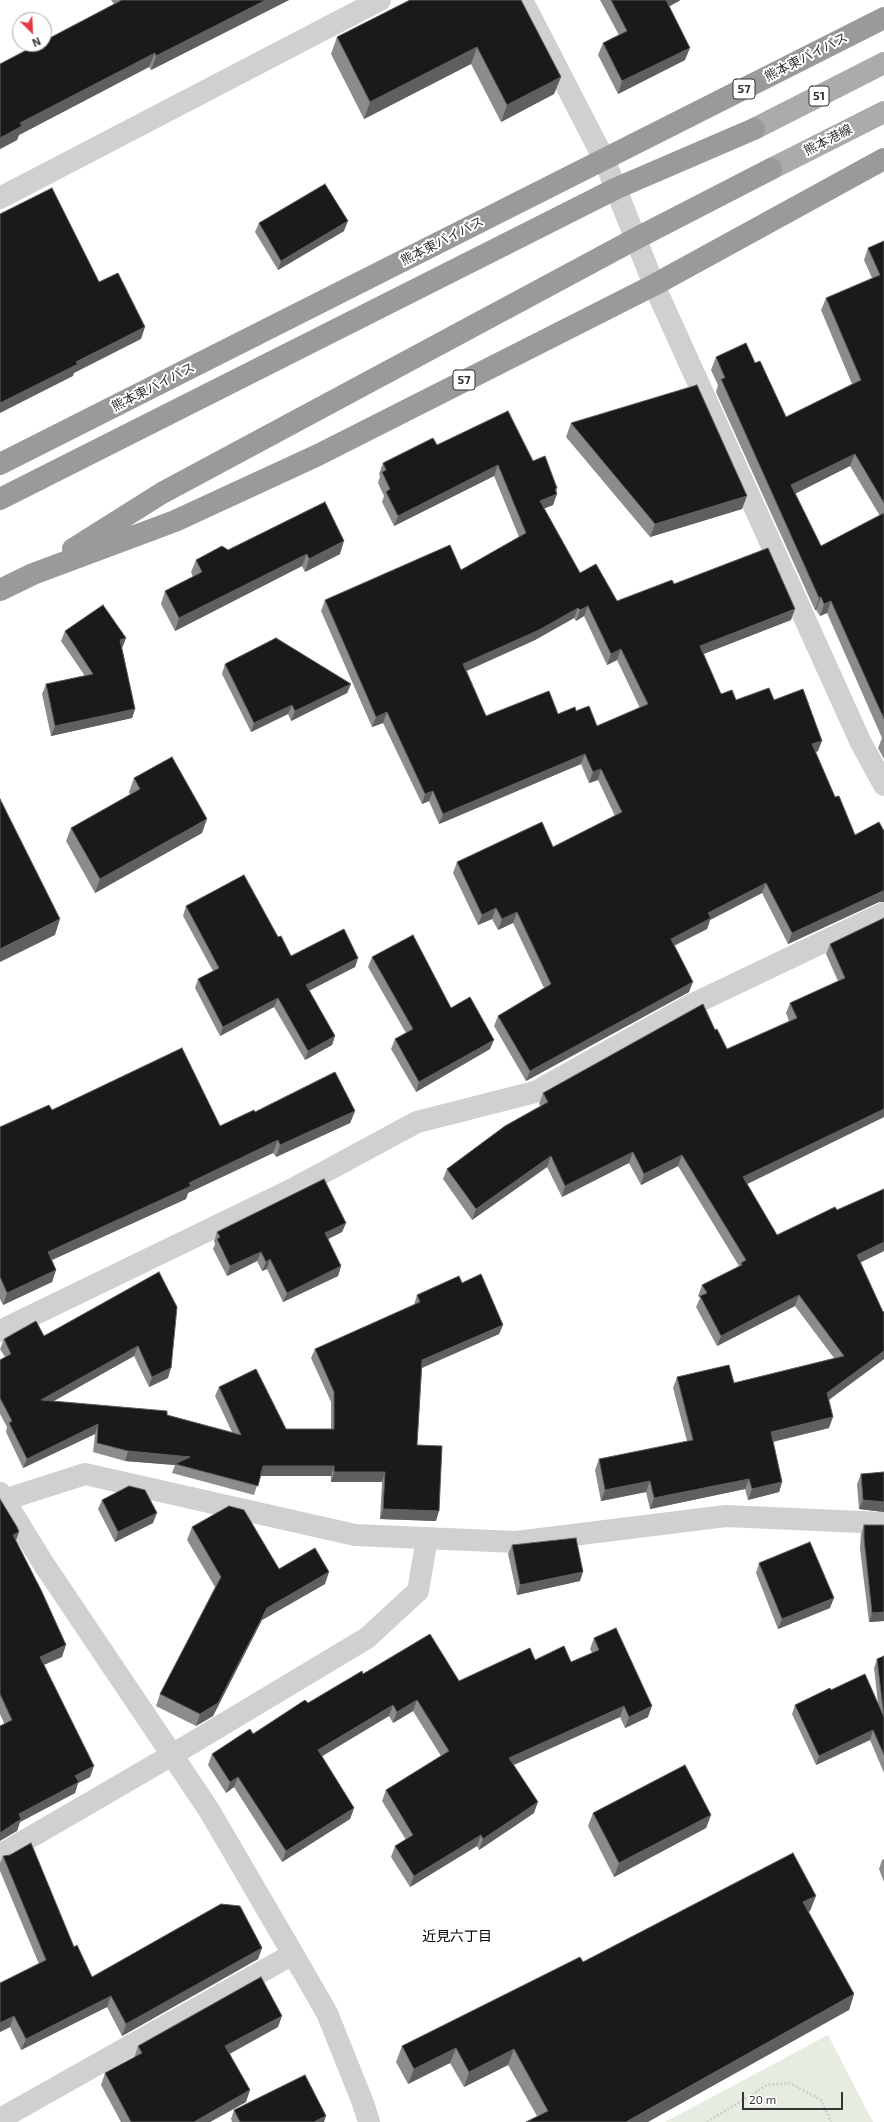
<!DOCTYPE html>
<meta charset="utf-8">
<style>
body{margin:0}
#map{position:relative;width:884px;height:2122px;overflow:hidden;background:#fff;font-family:"Exo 2",sans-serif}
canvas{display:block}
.north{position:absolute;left:12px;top:12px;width:40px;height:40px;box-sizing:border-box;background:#fff;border:1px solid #adadad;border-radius:50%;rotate:156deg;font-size:11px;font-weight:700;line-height:16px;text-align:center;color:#333}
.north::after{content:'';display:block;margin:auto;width:14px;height:18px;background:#e63946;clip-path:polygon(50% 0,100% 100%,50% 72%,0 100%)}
.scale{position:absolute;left:742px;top:2092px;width:101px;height:18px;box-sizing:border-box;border:2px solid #333;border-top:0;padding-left:5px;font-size:12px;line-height:14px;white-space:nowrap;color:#333;-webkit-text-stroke:3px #fff;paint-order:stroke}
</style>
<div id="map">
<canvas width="884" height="2122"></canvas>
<div class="north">N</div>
<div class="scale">20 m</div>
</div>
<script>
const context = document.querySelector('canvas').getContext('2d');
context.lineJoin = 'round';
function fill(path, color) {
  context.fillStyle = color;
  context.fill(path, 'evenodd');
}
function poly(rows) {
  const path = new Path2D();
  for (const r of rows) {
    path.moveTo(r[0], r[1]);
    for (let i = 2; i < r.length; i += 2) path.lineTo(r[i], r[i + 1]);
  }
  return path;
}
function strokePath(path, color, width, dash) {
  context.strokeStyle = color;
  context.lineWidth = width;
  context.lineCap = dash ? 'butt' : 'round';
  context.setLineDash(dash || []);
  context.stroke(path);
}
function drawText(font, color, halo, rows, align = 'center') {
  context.font = font + ' "Exo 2","Noto Sans JP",sans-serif';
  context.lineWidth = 4;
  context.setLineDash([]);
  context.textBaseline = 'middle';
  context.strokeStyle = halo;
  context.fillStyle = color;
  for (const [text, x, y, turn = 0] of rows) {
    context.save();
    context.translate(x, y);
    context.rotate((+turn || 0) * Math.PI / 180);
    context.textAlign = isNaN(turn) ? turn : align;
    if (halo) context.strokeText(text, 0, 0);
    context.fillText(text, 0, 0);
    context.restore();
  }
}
fill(poly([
 [828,2035,873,2122,665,2122]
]), '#e6ecdf');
strokePath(poly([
 [707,2122,767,2085,790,2083,821,2100,831,2122]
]), '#cdcdcd', 2.5, [2, 2]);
strokePath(poly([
 [522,0,604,159,654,285,861,743,884,785],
 [0,198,380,0],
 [0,1331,291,1190,417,1122,535,1092,689,1006,884,913],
 [0,1493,43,1563,209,1810,293,1954,327,2013,363,2103,369,2122],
 [4,1500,85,1474,355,1535,516,1542,726,1516,884,1523],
 [0,1855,172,1755,367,1638,418,1591,427,1538],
 [0,2119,293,1954]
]), '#d0d0d0', 22);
strokePath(poly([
 [754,129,884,63],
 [771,169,884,112]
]), '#ababab', 22);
strokePath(poly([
 [0,464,884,18],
 [0,499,617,188,754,129],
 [73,549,162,493,637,238,771,169],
 [0,590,33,574,175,521,318,455,654,285,884,159]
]), '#9a9a9a', 22);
fill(poly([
 [111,0,289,0,151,70,149,67,19,135,17,140,0,149,114,4],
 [410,0,561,77,554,94,501,122,471,64,364,119,331,54,337,37],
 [600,0,680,0,679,1,669,6,685,60,618,94,598,55,603,43,619,35],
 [259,223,344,231,278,270,255,232],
 [884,241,884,759,878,748,882,738,827,613,820,616,816,610,815,610,716,392,718,385,711,370,716,357,755,363,786,417,852,384,821,310,826,298,872,278,864,260,868,248],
 [850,466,880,516,821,546,795,493],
 [571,423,742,509,650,537,566,437],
 [437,445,533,461,557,488,553,505,544,508,580,573,617,601,674,584,791,620,703,654,721,694,736,700,774,700,818,751,816,752,879,902,788,944,762,893,710,920,707,929,674,946,689,992,526,1081,494,1026,498,1016,544,988,513,923,498,930,492,919,478,925,453,873,457,862,553,847,615,816,598,780,589,783,581,764,439,824,429,801,422,804,383,723,372,727,321,611,325,600,461,570,519,537,494,476,394,526,382,502,384,496,378,483,380,476,379,474,383,463],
 [584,616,607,665,617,660,640,708,597,726,576,711,558,714,486,716,467,671,535,640,574,618,576,621],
 [228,550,340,554,305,572,302,566,175,631,161,604,165,591,193,577,191,572,196,560],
 [65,631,126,638,122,648,135,709,132,718,51,736,42,694,46,684,85,676,61,641],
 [225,664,351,684,347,693,291,721,288,714,251,732,222,674],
 [134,778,202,833,95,893,66,841,71,828,130,795,129,792],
 [186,906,278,937,291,956,358,958,355,967,309,990,335,1036,332,1045,305,1060,274,1007,220,1036,195,988,198,979,213,971,183,916],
 [884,918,884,1117,747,1184,777,1235,837,1210,884,1189,884,1251,861,1262,884,1359,829,1400,829,1428,773,1442,782,1482,779,1492,748,1500,745,1489,650,1509,646,1492,601,1501,595,1470,599,1459,687,1441,673,1388,677,1377,734,1383,834,1358,795,1306,717,1346,696,1307,700,1298,698,1296,702,1285,739,1266,678,1166,641,1185,629,1163,562,1197,547,1167,472,1220,443,1179,447,1169,541,1106,539,1104,543,1093,715,1030,727,1049,789,1021,786,1013,790,1003,838,981,826,954,830,944],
 [372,957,451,1008,490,1049,416,1092,391,1049,395,1039,406,1033,368,967],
 [52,1110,220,1126,255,1112,355,1111,350,1123,276,1157,273,1153,188,1193,186,1199,52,1260,56,1270,52,1282,3,1305,0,1299,0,1127],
 [346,1223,342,1232,328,1239,341,1266,338,1276,283,1302,267,1269,262,1271,257,1261,227,1276,213,1249,215,1244,214,1241,217,1232],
 [159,1272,168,1378,149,1387,134,1356,53,1401,167,1415,232,1432,215,1396,219,1387,286,1429,331,1429,331,1402,311,1358,315,1349,414,1305,417,1295,462,1283,503,1325,499,1334,422,1368,417,1445,436,1521,380,1519,382,1482,331,1482,331,1476,260,1476,254,1495,172,1473,175,1465,125,1461,93,1452,95,1434,23,1468,6,1432,7,1427,0,1414,0,1360,5,1357,0,1349,4,1339,44,1336],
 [884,1472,884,1512,859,1509,857,1484,861,1474],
 [0,1499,16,1541,62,1657,44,1665,90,1777,78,1783,75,1793,20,1822,17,1831,4,1723,0,1714],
 [102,1500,153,1523,115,1542,98,1509],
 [864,1525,884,1525,884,1621,869,1622,860,1549,861,1534],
 [192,1527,279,1569,325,1584,262,1620,213,1716,196,1726,156,1706,160,1694,215,1587,187,1540],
 [512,1545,580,1581,517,1595,508,1554],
 [759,1563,830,1608,778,1629,756,1573],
 [594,1638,648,1717,625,1728,620,1717,513,1765,534,1813,479,1850,477,1846,410,1887,391,1857,395,1846,406,1840,382,1801,386,1790,441,1756,413,1711,393,1723,389,1716,322,1756,354,1808,350,1819,282,1862,234,1787,226,1793,208,1765,212,1754,253,1734,308,1703,363,1674,459,1681,535,1660,571,1662,592,1653,590,1649],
 [884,1656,884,1773,870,1740,816,1765,792,1714,795,1705,831,1690,878,1703,874,1668,877,1659],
 [593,1813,711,1815,706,1828,614,1877,588,1826],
 [3,1856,74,1947,92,1977,262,1948,258,1959,122,2036,107,2007,21,2050,10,2027,0,2032,39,1964,0,1871,0,1863],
 [884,1859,884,1882,879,1869,882,1860],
 [810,1911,808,1912,854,1994,849,2010,537,2116,508,2065,464,2087,450,2063,408,2084,396,2062,402,2046,583,1962],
 [278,2027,230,2054,246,2102,210,2122,121,2122,101,2085,105,2073,134,2058,138,2046],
 [234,2110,324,2122,232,2122,231,2119]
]), '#8c8c8c');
fill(poly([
 [266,0,289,0,151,70,156,56],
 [665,0,680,0,679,1,661,11],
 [477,47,471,64,364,119,370,102],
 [690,48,685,60,618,94,622,81],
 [155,53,149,67,19,135,17,140,0,149,0,138,20,123],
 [561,77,554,94,501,122,507,105],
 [348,221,344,231,278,270,281,261],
 [145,327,141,339,74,373,73,376,0,413,0,403,76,362],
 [855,454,850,466,787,498,791,485],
 [498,465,494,476,394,526,398,516],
 [557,488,555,495,557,494,553,505,536,512,540,501],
 [747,496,742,509,650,537,655,524],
 [344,541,340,554,305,572,309,559],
 [307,554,302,566,175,631,179,618],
 [821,597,816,610,815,610,819,598],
 [831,601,827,613,820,616,824,604],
 [588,606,584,616,576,621,580,610],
 [578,608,574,618,535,640,459,674,463,664],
 [795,609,791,620,696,657,700,646],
 [126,638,122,648,117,650,120,640],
 [621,649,617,660,607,665,611,654],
 [351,684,347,693,291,721,295,711],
 [292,705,288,714,251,732,254,723],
 [135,709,132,718,51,736,55,726],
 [387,712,383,723,372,727,376,717],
 [822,741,818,751,808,755,812,744],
 [585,754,581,764,439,824,443,814],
 [601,769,598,780,589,783,593,772],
 [433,791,429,801,422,804,425,794],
 [207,819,202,833,95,893,100,879],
 [766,883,762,893,710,920,707,929,667,949,671,939,708,913],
 [883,891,884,891,884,902,879,902,788,944,792,933],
 [496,908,492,919,478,925,482,915],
 [517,912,513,923,498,930,502,919],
 [60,919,55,935,0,962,0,949],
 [358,958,355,967,303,994,306,985],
 [693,982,689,992,526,1081,530,1071],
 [278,998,274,1007,220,1036,223,1027],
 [335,1036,332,1045,305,1060,308,1051],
 [494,1040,490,1049,416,1092,419,1082],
 [884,1109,884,1117,739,1188,743,1177],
 [355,1111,350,1123,276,1157,280,1145],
 [278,1140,273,1153,188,1193,186,1199,43,1264,48,1252,189,1183],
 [633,1152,629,1163,562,1197,565,1186],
 [682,1155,678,1166,641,1185,644,1174],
 [551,1156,547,1167,472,1220,476,1209],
 [346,1223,342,1232,322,1242,325,1233],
 [884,1242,884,1251,853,1266,857,1255],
 [261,1252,257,1261,227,1276,230,1266],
 [270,1259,267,1269,262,1271,266,1262],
 [341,1266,338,1276,283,1302,287,1293],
 [56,1270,52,1282,3,1305,7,1293],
 [799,1295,795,1306,717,1346,721,1336],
 [503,1325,499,1334,419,1369,422,1360],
 [138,1346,134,1356,38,1410,41,1400],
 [884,1351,884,1359,823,1404,827,1393],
 [171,1368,168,1378,149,1387,152,1377],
 [833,1417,829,1428,767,1443,771,1432],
 [98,1424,95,1434,23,1468,27,1459],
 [128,1451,190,1457,175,1464,175,1465,125,1461],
 [263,1466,334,1466,331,1476,259,1476],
 [334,1472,385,1472,382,1482,331,1482],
 [749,1479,745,1489,650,1509,654,1498],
 [650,1481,646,1492,601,1501,605,1490],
 [782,1482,779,1492,748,1500,752,1489],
 [863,1500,884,1502,884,1512,859,1509],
 [383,1509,439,1511,436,1521,380,1519],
 [157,1513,153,1523,115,1542,118,1532],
 [19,1532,15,1543,13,1535],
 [329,1572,325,1584,262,1620,213,1716,196,1726,200,1714,267,1608],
 [583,1572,580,1581,517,1595,520,1585],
 [834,1598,830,1608,778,1629,782,1619],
 [884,1612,884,1621,869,1622,872,1613],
 [66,1645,62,1657,36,1668,40,1657],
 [417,1700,413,1711,393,1723,397,1712],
 [393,1705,389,1716,314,1761,318,1750],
 [624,1706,620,1717,505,1769,509,1758],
 [652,1706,648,1717,625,1728,629,1717],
 [873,1730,870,1740,816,1765,819,1756],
 [94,1766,90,1777,78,1783,75,1793,20,1822,17,1831,0,1841,0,1833,19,1814,75,1776],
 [238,1777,234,1787,226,1793,230,1782],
 [538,1802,534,1813,479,1850,483,1839],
 [354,1808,350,1819,282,1862,286,1851],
 [711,1815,706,1828,614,1877,619,1863],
 [481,1835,477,1846,410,1887,414,1876],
 [816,1896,810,1911,797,1918,803,1902],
 [262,1948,258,1959,122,2036,126,2024],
 [854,1994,849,2010,648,2122,626,2122],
 [111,1996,107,2007,21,2050,26,2039],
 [14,2016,10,2027,0,2032,0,2023],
 [282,2016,278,2027,221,2058,225,2046],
 [456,2048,450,2063,408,2084,414,2069],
 [514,2049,508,2065,464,2087,469,2072],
 [250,2090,246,2102,210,2122,194,2122],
 [326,2116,324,2122,314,2122]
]), '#5f5f5f');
const building = poly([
 [122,0,266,0,156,56,155,53,20,123,22,126,0,138,0,64,38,44,44,44,44,41,122,0],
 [410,0,521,0,561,77,507,105,477,47,370,102,337,37,410,0],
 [611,0,666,0,690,48,622,81,603,43,627,31,611,0],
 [325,184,348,221,281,261,259,223,325,184],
 [52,188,99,282,118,273,145,327,76,362,78,364,0,403,0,214,52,188],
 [884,241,884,503,855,454,791,485,821,546,884,513,884,719,831,601,824,604,821,597,819,598,721,379,725,378,716,357,746,343,755,363,760,361,786,417,861,380,826,298,880,275,868,248,884,241],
 [697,385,747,496,655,524,571,423,697,385],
 [508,411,533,461,545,456,557,488,555,489,557,494,540,501,580,573,596,564,617,601,672,580,674,584,768,548,795,609,700,646,721,694,732,690,736,700,769,688,774,700,803,689,822,741,812,744,835,797,839,796,855,835,879,822,884,831,884,891,883,891,792,933,766,883,708,913,711,918,671,939,693,982,530,1071,498,1016,551,984,517,912,502,919,496,908,482,915,457,862,542,822,553,847,622,812,601,769,593,772,585,754,443,814,433,791,425,794,387,712,376,717,325,600,450,545,461,570,526,533,498,465,398,516,386,492,390,489,382,472,386,470,383,463,433,438,437,445,508,411],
 [588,606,611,654,621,649,648,704,597,726,589,706,576,711,575,707,558,714,549,691,486,716,463,664,539,630,578,608,580,610,588,606],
 [325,502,344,541,309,559,307,554,179,618,165,591,202,572,196,560,222,546,228,550,325,502],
 [103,605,126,638,120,640,135,709,55,726,46,684,93,674,65,631,103,605],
 [276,638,351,684,295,711,292,705,254,723,225,664,276,638],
 [172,757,207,819,100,879,71,828,140,789,134,778,172,757],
 [0,799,60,919,0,949,0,799],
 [244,875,278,937,281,936,291,956,344,929,358,958,306,985,335,1036,308,1051,278,998,223,1027,198,979,219,968,186,906,244,875],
 [884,918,884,1109,743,1177,777,1235,835,1207,837,1210,884,1189,884,1242,857,1255,883,1312,884,1311,884,1351,827,1393,833,1417,771,1432,782,1482,752,1489,749,1479,654,1498,650,1481,605,1490,599,1459,693,1440,677,1377,729,1365,734,1383,844,1356,799,1295,721,1336,700,1296,707,1293,702,1285,742,1265,741,1263,746,1260,682,1155,644,1174,633,1152,565,1186,551,1156,476,1209,447,1169,505,1126,548,1102,543,1093,703,1004,715,1030,717,1029,727,1049,797,1018,790,1003,845,978,830,944,884,918],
 [413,935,451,1008,470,997,494,1040,419,1082,395,1039,413,1029,372,957,413,935],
 [182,1048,220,1126,254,1110,255,1112,335,1072,355,1111,280,1145,278,1140,189,1183,191,1186,48,1252,56,1270,7,1293,0,1277,0,1127,49,1105,52,1110,182,1048],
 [324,1179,346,1223,325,1233,341,1266,287,1293,270,1259,266,1262,261,1252,230,1266,217,1239,220,1237,217,1232,324,1179],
 [159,1272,177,1307,171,1368,152,1377,138,1346,41,1400,167,1411,167,1415,241,1435,219,1387,256,1369,286,1429,334,1429,334,1392,315,1349,420,1302,417,1295,459,1276,462,1283,481,1274,503,1325,422,1360,417,1445,442,1446,439,1511,383,1509,385,1472,334,1472,334,1466,263,1466,258,1486,175,1464,190,1457,128,1451,97,1443,98,1424,27,1459,9,1423,12,1421,0,1398,0,1360,11,1354,4,1339,36,1321,44,1336,159,1272],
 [884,1472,884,1502,863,1500,861,1474,884,1472],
 [129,1486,145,1490,157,1513,118,1532,102,1500,129,1486],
 [0,1499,17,1527,19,1532,13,1535,42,1592,66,1645,40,1657,94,1766,75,1776,79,1782,19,1814,21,1819,0,1833,0,1726,12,1720,0,1694,0,1499],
 [229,1506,244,1510,279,1569,315,1548,329,1572,267,1608,218,1703,200,1714,160,1694,221,1577,192,1527,229,1506],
 [864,1525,884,1525,884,1612,872,1613,864,1539,864,1525],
 [576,1538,583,1572,520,1585,512,1545,576,1538],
 [810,1542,834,1598,782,1619,759,1563,810,1542],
 [616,1628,652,1706,629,1717,624,1706,509,1758,538,1802,483,1839,481,1835,414,1876,395,1846,413,1835,386,1790,449,1751,417,1700,397,1712,393,1705,318,1750,354,1808,286,1851,238,1777,230,1782,212,1754,250,1729,253,1734,305,1700,308,1703,362,1671,363,1674,430,1634,459,1681,530,1648,535,1660,564,1646,571,1662,599,1650,594,1638,616,1628],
 [884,1656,884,1755,873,1730,819,1756,795,1705,830,1688,831,1690,865,1674,884,1717,877,1659,884,1656],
 [685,1765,711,1815,619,1863,593,1813,685,1765],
 [31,1843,74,1947,77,1945,92,1977,221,1904,240,1906,262,1948,126,2024,111,1996,26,2039,14,2016,0,2023,0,1983,46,1960,3,1856,10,1855,31,1843],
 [793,1853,816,1896,803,1902,854,1994,626,2122,526,2122,548,2111,514,2049,469,2072,456,2048,414,2069,402,2046,580,1957,583,1962,793,1853],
 [261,1977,282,2016,225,2046,250,2090,194,2122,131,2122,105,2073,142,2053,138,2046,261,1977],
 [305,2075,326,2116,314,2122,240,2122,234,2110,305,2075]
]);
fill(building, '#1a1a1a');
strokePath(building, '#5f5f5f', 1);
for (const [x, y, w] of [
 [744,89,22],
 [819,96,20],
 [464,380,22]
]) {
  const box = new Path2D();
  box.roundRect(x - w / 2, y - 10, w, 20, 3);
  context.fillStyle = '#fff';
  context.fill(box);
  strokePath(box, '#333', 1);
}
drawText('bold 12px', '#333', null, [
 ["57",744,89],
 ["51",819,96],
 ["57",464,380]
]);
drawText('13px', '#333', '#fff', [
 ["熊本東バイパス",806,57,-27],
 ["熊本港線",828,140,-27],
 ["熊本東バイパス",442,241,-27],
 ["熊本東バイパス",153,387,-27]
]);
drawText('14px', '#000', '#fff', [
 ["近見六丁目",457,1936]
]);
</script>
